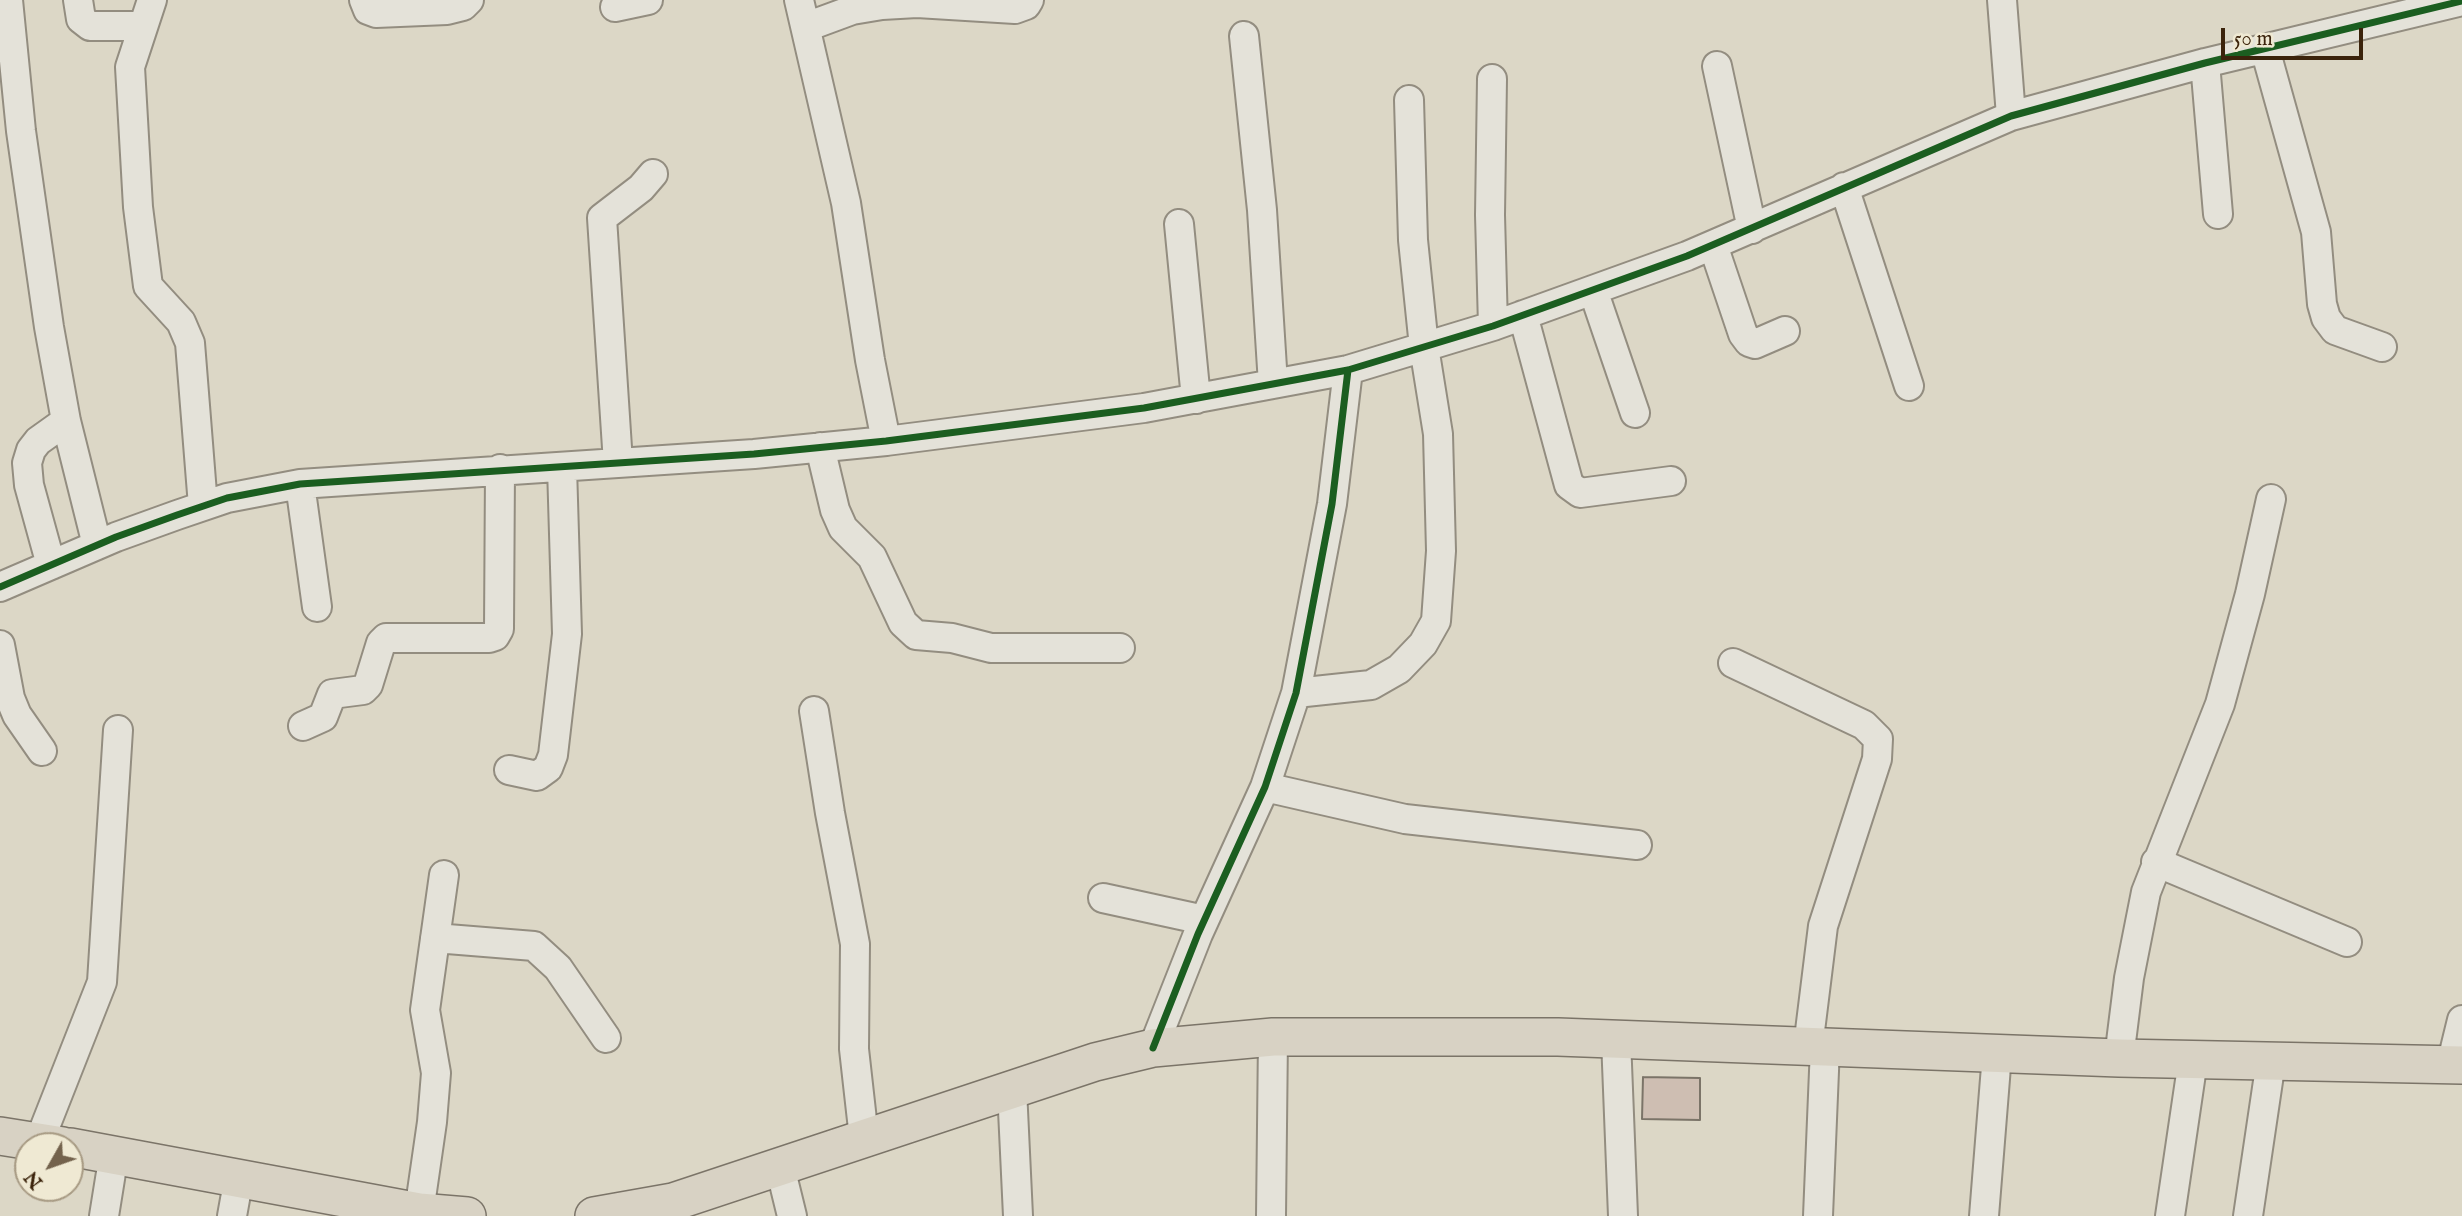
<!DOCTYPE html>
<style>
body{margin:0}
#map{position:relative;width:2462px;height:1216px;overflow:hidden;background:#dcd7c6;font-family:"IM FELL English",serif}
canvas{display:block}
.north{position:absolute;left:14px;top:1132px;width:70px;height:70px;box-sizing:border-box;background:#efe9d3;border:2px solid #a79a83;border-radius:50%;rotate:230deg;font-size:19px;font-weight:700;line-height:28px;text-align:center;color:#3b230b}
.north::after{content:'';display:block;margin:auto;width:24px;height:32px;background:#73624c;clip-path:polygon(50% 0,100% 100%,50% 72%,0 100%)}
.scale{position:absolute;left:2221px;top:28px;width:142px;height:32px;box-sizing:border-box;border:4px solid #3b230b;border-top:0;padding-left:9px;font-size:21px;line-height:24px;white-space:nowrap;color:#3b230b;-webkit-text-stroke:5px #efe9d3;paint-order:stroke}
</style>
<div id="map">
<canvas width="2462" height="1216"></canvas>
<div class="north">N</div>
<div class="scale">50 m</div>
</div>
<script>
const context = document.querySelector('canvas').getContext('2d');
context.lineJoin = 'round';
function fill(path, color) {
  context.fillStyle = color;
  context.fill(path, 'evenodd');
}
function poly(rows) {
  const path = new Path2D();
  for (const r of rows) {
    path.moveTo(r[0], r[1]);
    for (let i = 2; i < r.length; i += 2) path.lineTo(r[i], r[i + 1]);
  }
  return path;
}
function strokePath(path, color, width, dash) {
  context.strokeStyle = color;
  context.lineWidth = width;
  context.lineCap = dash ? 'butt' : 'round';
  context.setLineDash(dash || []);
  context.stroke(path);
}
const building = poly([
 [1643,1077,1700,1078,1700,1120,1642,1119,1643,1077]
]);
fill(building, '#cebeb2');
strokePath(building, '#7b7468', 2);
const minor = poly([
 [8,0,21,131,49,327,66,421,97,545],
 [78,0,81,19,90,26,143,26],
 [152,0,130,67,138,207,148,286,181,322,190,343,203,506],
 [364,0,368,10,376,13,447,10,463,6,469,0],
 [799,0,846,203,870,360,886,441],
 [2002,0,2011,116],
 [615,7,648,0],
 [806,27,852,10,882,5,917,3,1015,9,1026,5,1029,0],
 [1244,36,1262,210,1273,384],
 [2265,49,2316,232,2322,304,2326,318,2335,330,2382,347],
 [2205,63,2218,214],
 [1717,66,1752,229],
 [1492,79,1490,215,1493,326],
 [1844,187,1909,386],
 [1179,224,1196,399],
 [1713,245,1743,334,1749,342,1755,344,1785,331],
 [1593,290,1635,413],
 [1523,315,1569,485,1580,493,1671,481],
 [820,447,835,510,843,528,872,557,903,623,916,635,952,638,991,648,1120,648],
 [618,463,602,218,641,188,653,174],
 [300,484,317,607],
 [51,565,29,485,27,463,31,450,38,441,66,421],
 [0,587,116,537,177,515,227,498,300,484,754,454,886,441,1144,408,1348,370,1493,326,1687,256,2011,116,2205,63,2462,1],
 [0,645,10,698,17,715,42,751],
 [1733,663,1864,725,1878,739,1877,759,1823,926,1808,1047],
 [1296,693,1371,685,1399,669,1423,644,1436,621,1441,551,1438,434,1424,347,1413,240,1409,100],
 [814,711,830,813,855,944,854,1049,864,1138],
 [303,726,323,717,332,694,363,690,368,685,381,643,386,638,489,638,495,636,499,629,500,469],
 [509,770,537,776,548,768,553,755,567,634,562,467],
 [1265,787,1405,819,1637,845],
 [2156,862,2347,942],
 [1103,898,1204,920],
 [435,938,534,946,558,968,606,1038],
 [1616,1039,1623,1216],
 [1153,1048,1198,934,1265,787,1296,693,1332,504,1348,370],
 [2119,1058,2129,978,2146,892,2220,704,2250,594,2271,499],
 [2451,1065,2462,1020],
 [1012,1089,1018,1216],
 [39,1142,102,982,118,730],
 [780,1167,792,1216],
 [419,1212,432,1122,436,1073,425,1010,444,875],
 [104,1216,114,1154],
 [232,1216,239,1177],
 [1271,1216,1273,1037],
 [1818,1216,1825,1047],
 [1984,1216,1997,1054],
 [2170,1216,2193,1060],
 [2248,1216,2271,1061]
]);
const major = poly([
 [0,1136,63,1146],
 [70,1147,419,1212,467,1216],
 [594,1216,673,1202,1095,1062,1153,1048,1273,1037,1558,1037,2119,1058,2462,1065]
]);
strokePath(minor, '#938d80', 32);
strokePath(major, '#7b7468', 40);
strokePath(minor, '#e4e2d9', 28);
strokePath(major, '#d8d2c4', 37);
strokePath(poly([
 [0,587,116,537,177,515,227,498,300,484,754,454,886,441,1144,408,1348,370,1493,326,1687,256,2011,116,2205,63,2462,1],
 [1153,1048,1198,934,1265,787,1296,693,1332,504,1348,370]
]), '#1b5e20', 7);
</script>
